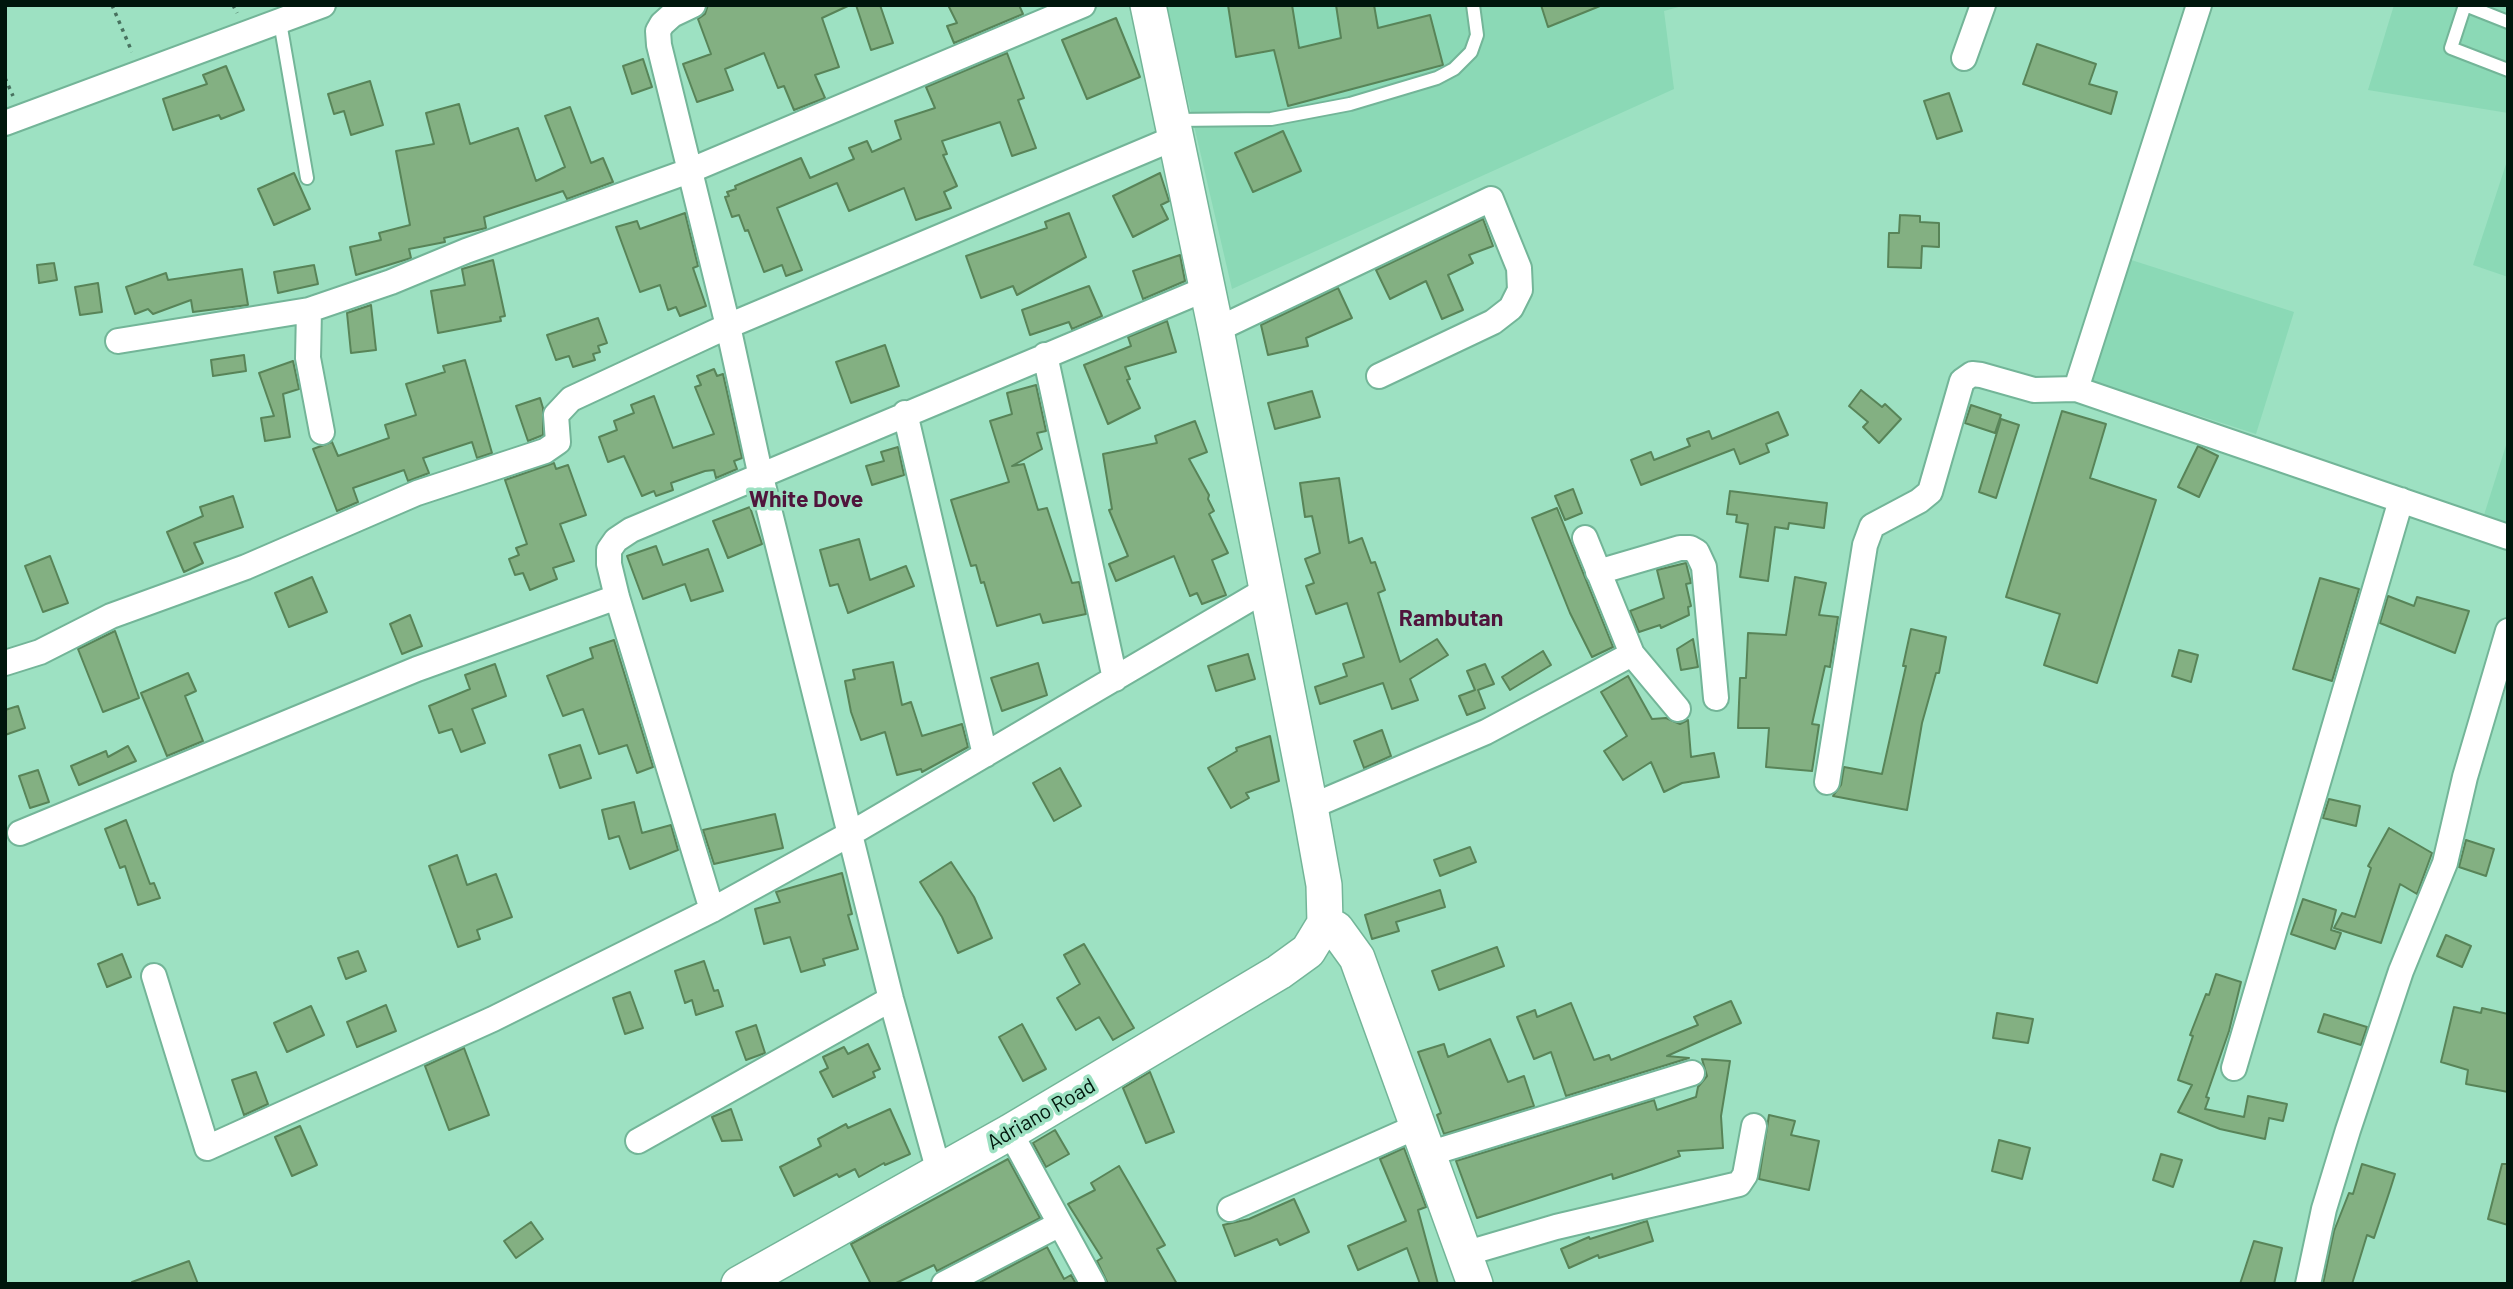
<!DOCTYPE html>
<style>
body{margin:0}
#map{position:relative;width:2513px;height:1289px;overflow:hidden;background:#9de1c2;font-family:Barlow,sans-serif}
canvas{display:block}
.frame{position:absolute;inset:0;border:7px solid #00160c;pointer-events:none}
</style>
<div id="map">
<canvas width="2513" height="1289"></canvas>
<div class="frame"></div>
</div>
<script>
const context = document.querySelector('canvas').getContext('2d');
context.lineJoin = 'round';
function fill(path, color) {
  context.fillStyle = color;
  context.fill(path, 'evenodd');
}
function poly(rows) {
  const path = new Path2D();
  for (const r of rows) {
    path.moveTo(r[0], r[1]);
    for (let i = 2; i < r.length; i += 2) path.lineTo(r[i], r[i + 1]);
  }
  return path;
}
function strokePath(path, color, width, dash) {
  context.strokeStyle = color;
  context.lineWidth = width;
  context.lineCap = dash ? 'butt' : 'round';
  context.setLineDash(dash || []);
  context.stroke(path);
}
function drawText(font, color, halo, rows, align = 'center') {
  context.font = font + ' Barlow,sans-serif';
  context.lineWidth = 7;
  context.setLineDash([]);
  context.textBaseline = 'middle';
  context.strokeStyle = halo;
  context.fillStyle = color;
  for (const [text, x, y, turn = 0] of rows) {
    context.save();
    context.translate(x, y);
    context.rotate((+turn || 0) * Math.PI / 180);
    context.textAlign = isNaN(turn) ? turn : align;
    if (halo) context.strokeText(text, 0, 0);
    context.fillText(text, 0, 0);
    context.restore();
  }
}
fill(poly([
 [1166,5,1686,5,1664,11,1674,89,1232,289],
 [2394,5,2508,5,2508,113,2368,90],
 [2508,158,2508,277,2473,265],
 [2125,258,2294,312,2256,434,2086,379],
 [2508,439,2508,523,2484,515]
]), '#8bd9b6');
const building = poly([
 [708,5,850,5,822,18,839,67,815,75,825,98,794,110,784,86,778,88,764,53,725,69,733,90,697,102,683,64,711,54,698,19,705,14,708,5],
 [856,5,880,5,893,43,871,50,856,5],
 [948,5,1019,5,1023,14,954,43,947,26,957,23,948,5],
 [1228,5,1292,5,1299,48,1341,38,1336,5,1374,5,1378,28,1430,15,1443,65,1288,106,1274,50,1236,57,1228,5],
 [1541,5,1600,5,1600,6,1548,27,1541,5],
 [1116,18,1140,77,1087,99,1062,40,1116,18],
 [2037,44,2096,64,2089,84,2117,92,2111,114,2023,84,2037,44],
 [1007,53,1024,98,1018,100,1036,148,1012,156,1000,122,942,141,947,154,943,155,957,186,944,192,951,208,916,220,904,188,849,211,837,183,777,208,802,270,786,276,782,265,764,272,748,230,745,231,739,215,732,217,725,197,729,196,727,192,736,189,735,186,801,158,810,178,854,159,849,148,867,141,872,152,901,139,895,121,935,108,926,87,1007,53],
 [643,59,652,87,632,94,623,66,643,59],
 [226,66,244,110,221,119,219,115,173,130,163,99,207,84,203,75,226,66],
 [370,81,383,125,351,135,344,111,334,114,328,94,370,81],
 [1949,93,1962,131,1937,139,1924,101,1949,93],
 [459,104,470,144,518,128,536,181,565,167,545,116,570,107,591,163,603,158,613,182,567,199,563,191,484,217,486,228,444,238,445,242,409,249,411,258,356,275,350,247,381,240,379,233,410,225,396,151,434,144,426,113,459,104],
 [1283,131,1301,171,1253,192,1235,153,1283,131],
 [294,173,310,209,274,225,258,189,294,173],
 [1160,173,1169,201,1161,205,1168,219,1133,237,1113,196,1160,173],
 [685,213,698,266,693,268,706,306,680,316,676,307,668,310,660,285,640,292,616,227,637,221,640,229,685,213],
 [1069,213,1086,257,1017,295,1013,286,981,298,966,256,1047,228,1045,222,1069,213],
 [1900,215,1920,216,1920,222,1939,223,1939,247,1922,246,1921,268,1888,267,1889,233,1899,233,1900,215],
 [1483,219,1493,246,1469,255,1473,263,1448,275,1463,310,1442,319,1426,281,1390,299,1376,270,1483,219],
 [1180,255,1185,281,1143,299,1133,271,1180,255],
 [493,260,505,316,500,317,501,321,438,333,431,291,465,285,462,269,493,260],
 [54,263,57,280,39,283,37,265,54,263],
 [314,265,318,284,278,293,274,272,314,265],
 [242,269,248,305,193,312,191,300,153,314,148,309,135,314,126,287,166,273,168,280,242,269],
 [98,283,102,312,80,315,75,287,98,283],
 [1089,286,1102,316,1072,329,1069,322,1030,335,1022,310,1089,286],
 [1338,288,1352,318,1306,338,1308,346,1268,355,1261,325,1338,288],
 [371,305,376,350,351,353,347,313,371,305],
 [598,318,607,343,598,346,600,352,593,354,595,360,573,367,569,356,556,360,547,335,598,318],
 [1167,321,1176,352,1125,367,1130,379,1127,380,1140,408,1108,424,1084,365,1131,346,1128,337,1167,321],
 [885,345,899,386,851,403,836,362,885,345],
 [244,355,246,371,213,376,211,360,244,355],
 [465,360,492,453,477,458,472,442,423,458,429,473,408,481,404,470,353,488,358,502,337,511,313,449,332,442,338,456,389,438,385,425,416,415,406,384,445,372,443,366,465,360],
 [293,361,299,389,283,394,290,437,265,441,261,418,274,416,259,373,293,361],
 [714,369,717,376,723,374,742,458,734,461,737,469,716,478,714,470,705,471,671,483,673,490,656,496,654,491,642,496,624,456,608,462,599,437,617,430,614,421,634,413,631,405,654,396,673,448,714,434,695,387,701,385,697,376,714,369],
 [1036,385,1046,431,1037,433,1042,449,1012,466,1024,464,1038,510,1047,508,1072,583,1079,582,1086,614,1043,623,1040,614,997,626,984,582,981,583,976,565,971,566,951,500,1009,482,990,421,1012,414,1007,393,1036,385],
 [1861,390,1882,407,1885,404,1901,419,1879,443,1863,427,1868,422,1849,406,1861,390],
 [1312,391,1320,417,1275,429,1268,403,1312,391],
 [540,398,543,408,543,435,528,441,516,406,540,398],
 [1971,405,2001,415,1995,433,1965,423,1971,405],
 [2062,411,2106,424,2090,478,2156,500,2097,683,2044,665,2060,614,2006,597,2062,411],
 [1778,412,1788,435,1766,444,1769,452,1740,464,1734,449,1641,485,1631,460,1651,452,1654,460,1690,446,1687,439,1709,431,1712,439,1778,412],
 [2001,419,2019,425,1996,498,1979,492,2001,419],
 [1195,421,1207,452,1189,459,1209,495,1208,499,1214,511,1209,514,1228,553,1212,560,1226,595,1202,604,1197,593,1190,596,1174,556,1116,581,1109,564,1128,556,1109,510,1112,509,1103,454,1157,443,1155,436,1195,421],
 [2198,446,2218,456,2199,497,2178,487,2198,446],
 [898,447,904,475,872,485,866,466,884,461,881,452,898,447],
 [554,463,556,469,568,465,586,515,560,524,574,561,553,568,557,579,530,590,523,573,515,575,509,559,519,555,516,548,527,544,505,480,554,463],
 [1339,478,1349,543,1362,538,1371,563,1375,562,1385,590,1378,593,1400,662,1437,639,1448,655,1410,679,1418,700,1392,709,1383,683,1320,704,1315,687,1347,676,1343,664,1364,657,1347,603,1316,614,1306,586,1314,583,1305,559,1320,553,1312,516,1305,517,1300,483,1339,478],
 [1573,489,1582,513,1565,520,1555,496,1573,489],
 [1730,491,1827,503,1824,528,1789,523,1788,529,1775,527,1768,581,1740,577,1748,524,1736,522,1737,515,1727,514,1730,491],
 [233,496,243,527,194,543,203,563,184,572,167,532,203,516,200,507,233,496],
 [750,507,762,544,728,558,713,521,750,507],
 [1557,508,1613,647,1592,657,1570,613,1532,518,1557,508],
 [859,539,870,580,906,566,914,586,848,613,838,584,830,586,820,550,859,539],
 [656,546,663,565,708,549,723,591,691,601,685,584,643,599,627,556,656,546],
 [50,556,68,603,43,612,25,566,50,556],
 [1686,563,1691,583,1686,584,1691,606,1688,607,1689,615,1661,628,1660,625,1639,632,1630,611,1664,598,1657,570,1686,563],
 [312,577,327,612,289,627,275,593,312,577],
 [1795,577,1826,583,1819,615,1838,617,1830,667,1825,666,1812,724,1819,725,1812,771,1766,767,1769,728,1738,728,1740,678,1746,678,1748,633,1786,635,1795,577],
 [2320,578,2359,589,2332,681,2293,669,2320,578],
 [2388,596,2414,606,2417,597,2469,611,2455,653,2380,623,2388,596],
 [410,615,422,646,402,654,390,624,410,615],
 [1911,629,1946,637,1939,673,1936,673,1922,723,1907,810,1833,796,1841,785,1844,767,1882,774,1906,666,1903,666,1911,629],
 [115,631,139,698,103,712,78,649,115,631],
 [1693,639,1698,667,1681,670,1677,649,1693,639],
 [614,640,653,767,637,773,627,745,599,754,583,709,563,716,547,676,593,658,590,648,614,640],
 [2179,650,2198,655,2191,682,2172,676,2179,650],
 [1543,651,1551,665,1510,690,1502,677,1543,651],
 [1248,654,1255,679,1216,691,1208,666,1248,654],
 [893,662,902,705,911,702,922,736,962,724,968,747,922,772,921,769,897,775,885,732,861,740,851,712,845,681,855,679,853,670,893,662],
 [1038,663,1047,695,1002,711,991,678,1038,663],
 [495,664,506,696,472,709,485,743,461,752,452,729,439,733,429,706,470,689,465,675,495,664],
 [1485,664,1494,684,1478,690,1485,708,1467,715,1459,696,1475,690,1467,671,1485,664],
 [188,673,196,691,185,696,203,741,167,756,141,693,188,673],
 [1628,676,1652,719,1666,718,1680,724,1688,720,1691,757,1714,753,1719,777,1682,783,1664,792,1651,762,1623,780,1604,751,1627,736,1601,692,1628,676],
 [18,706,25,728,5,735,5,710,18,706],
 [1382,730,1391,756,1364,768,1354,741,1382,730],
 [1270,736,1279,781,1246,793,1249,798,1231,808,1208,768,1237,751,1236,748,1270,736],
 [580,745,591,778,560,788,549,755,580,745],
 [128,746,136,761,79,785,71,766,106,751,108,757,128,746],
 [1060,768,1081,806,1054,821,1033,783,1060,768],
 [38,770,49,802,30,808,19,776,38,770],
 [2329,799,2360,806,2356,826,2323,818,2329,799],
 [634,802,642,833,671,825,678,850,630,869,619,836,609,839,602,810,634,802],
 [775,814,783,848,714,864,703,830,775,814],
 [126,820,150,884,154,883,160,898,138,905,125,866,120,868,105,829,126,820],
 [2389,828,2432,853,2417,894,2400,884,2381,943,2334,928,2342,913,2355,917,2371,868,2368,866,2389,828],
 [2466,840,2494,849,2486,876,2459,867,2466,840],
 [1470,847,1476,862,1440,876,1434,860,1470,847],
 [457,855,467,885,496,874,512,917,477,930,480,939,458,947,429,866,457,855],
 [951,862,974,897,992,938,958,953,942,917,920,882,951,862],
 [842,873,852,914,848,915,858,949,823,959,825,965,801,972,790,937,764,944,755,909,780,902,776,892,842,873],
 [1440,890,1445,907,1396,922,1399,931,1372,939,1365,915,1440,890],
 [2303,899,2336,910,2331,930,2341,933,2335,949,2291,934,2303,899],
 [2446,935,2471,946,2462,967,2437,956,2446,935],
 [1084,944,1134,1028,1113,1040,1099,1017,1076,1030,1057,998,1080,984,1064,955,1084,944],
 [1497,947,1504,966,1439,990,1432,971,1497,947],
 [358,951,366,971,346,979,338,958,358,951],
 [122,954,131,977,107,987,98,964,122,954],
 [704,961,714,991,718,990,723,1006,696,1015,692,1000,685,1003,675,971,704,961],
 [2216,974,2241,982,2229,1031,2206,1097,2209,1098,2205,1109,2244,1117,2248,1096,2287,1104,2283,1121,2269,1118,2265,1139,2220,1129,2178,1112,2192,1085,2178,1080,2193,1036,2190,1035,2206,994,2209,995,2216,974],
 [630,992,643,1028,625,1034,613,998,630,992],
 [1731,1001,1741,1023,1667,1056,1689,1058,1566,1096,1551,1052,1534,1059,1517,1017,1535,1010,1537,1017,1571,1003,1594,1060,1609,1055,1611,1060,1698,1025,1694,1017,1731,1001],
 [386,1005,396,1031,357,1047,347,1022,386,1005],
 [311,1006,324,1035,287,1052,274,1023,311,1006],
 [2454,1007,2481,1013,2482,1008,2508,1014,2508,1092,2466,1084,2468,1070,2441,1062,2454,1007],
 [1997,1013,2033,1019,2028,1043,1993,1038,1997,1013],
 [2324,1014,2367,1027,2361,1045,2318,1032,2324,1014],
 [1022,1024,1046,1069,1023,1081,999,1037,1022,1024],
 [756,1025,765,1053,746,1060,736,1032,756,1025],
 [1490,1039,1508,1082,1524,1076,1534,1106,1444,1134,1437,1115,1441,1113,1418,1052,1444,1044,1448,1057,1490,1039],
 [868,1044,880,1069,873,1072,875,1077,833,1097,820,1072,828,1068,823,1057,844,1047,848,1054,868,1044],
 [464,1048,489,1115,449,1130,425,1066,464,1048],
 [1702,1059,1730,1061,1721,1116,1723,1148,1678,1151,1680,1156,1640,1170,1613,1179,1612,1174,1477,1218,1456,1161,1654,1100,1657,1110,1696,1097,1698,1087,1707,1076,1702,1059],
 [256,1072,268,1104,244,1115,232,1080,256,1072],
 [1150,1072,1174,1132,1146,1143,1123,1088,1150,1072],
 [731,1109,742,1140,722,1141,712,1117,731,1109],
 [890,1109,910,1154,885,1165,884,1163,859,1177,855,1169,839,1177,837,1174,794,1196,780,1167,821,1146,818,1139,846,1124,848,1128,890,1109],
 [1769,1115,1795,1121,1791,1135,1819,1141,1809,1190,1759,1179,1769,1115],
 [300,1126,317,1165,292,1176,275,1137,300,1126],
 [1055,1130,1069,1154,1046,1167,1033,1143,1055,1130],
 [1999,1140,2030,1148,2022,1179,1992,1171,1999,1140],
 [1404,1148,1426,1207,1418,1210,1438,1284,1420,1284,1407,1248,1358,1270,1348,1246,1406,1221,1380,1159,1404,1148],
 [2161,1154,2182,1160,2173,1187,2153,1180,2161,1154],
 [1008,1159,1040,1218,937,1271,934,1265,894,1284,871,1284,851,1244,1008,1159],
 [2362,1164,2395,1174,2390,1190,2374,1238,2367,1235,2352,1284,2323,1284,2334,1231,2349,1193,2353,1194,2362,1164],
 [2502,1164,2508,1164,2508,1225,2488,1219,2502,1164],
 [1119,1166,1165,1245,1157,1249,1177,1284,1108,1284,1097,1261,1102,1258,1068,1204,1095,1190,1091,1183,1119,1166],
 [1294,1199,1309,1232,1280,1245,1277,1239,1235,1256,1223,1225,1249,1219,1294,1199],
 [1647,1221,1653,1241,1599,1258,1598,1255,1569,1268,1561,1249,1589,1237,1590,1239,1647,1221],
 [531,1222,543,1239,516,1258,504,1241,531,1222],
 [2254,1241,2282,1248,2274,1284,2240,1284,2254,1241],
 [1047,1247,1064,1279,1071,1275,1076,1284,977,1284,1047,1247],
 [189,1261,198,1284,132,1284,132,1282,189,1261]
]);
fill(building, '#83b082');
strokePath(building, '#588458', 2);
const lane = poly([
 [2465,5,2451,48,2508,70],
 [2465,5,2508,22],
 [280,22,307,178],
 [1173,120,1271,119,1350,104,1437,78,1454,69,1471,52,1477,35,1473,5]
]);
const street = poly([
 [693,5,672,15,662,24,658,31,659,45,728,326,761,477,891,999,939,1172],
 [2199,5,2076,389,2508,537],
 [1964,58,1983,5],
 [5,123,323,5],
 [309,310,308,358,322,432],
 [1216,330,1491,199,1519,268,1520,290,1511,308,1493,322,1379,376],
 [118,341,309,310,391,282,466,251,689,171,1083,5],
 [1045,355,1115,679],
 [905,413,985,755],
 [1585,538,1632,654,1678,709],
 [1598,572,1680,548,1690,548,1697,552,1704,567,1716,698],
 [5,663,40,652,111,616,246,567,417,493,545,451,558,442,556,415,571,399,728,326,1177,137],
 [1827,782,1865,545,1872,526,1919,501,1930,492,1962,381,1972,374,1981,375,2034,390,2076,389],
 [1310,807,1486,732,1632,654],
 [20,833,417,669,617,597],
 [712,910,617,597,609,564,609,550,616,540,631,530,1208,288],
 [154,976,207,1148,493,1019,712,910,850,834,1267,589],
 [2234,1068,2401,500],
 [1010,1132,1093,1284],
 [638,1141,891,999],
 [1428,1154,1692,1073],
 [1230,1209,1418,1126],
 [1464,1254,1556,1227,1739,1184,1745,1175,1754,1126],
 [944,1284,1060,1224],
 [2308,1284,2324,1209,2348,1130,2401,971,2445,863,2465,777,2508,631]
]);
const secondary = poly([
 [1325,923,1336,929,1357,958,1475,1284],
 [739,1284,1010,1132,1279,972,1308,951,1325,923,1324,885,1310,807,1216,330,1148,5]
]);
strokePath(lane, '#73b598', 16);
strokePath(street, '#73b598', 28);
strokePath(secondary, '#73b598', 38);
strokePath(poly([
 [112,5,132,52],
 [233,5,237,13],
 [5,78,13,96]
]), '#48725f', 3.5, [3.5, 5]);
strokePath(lane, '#fff', 12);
strokePath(street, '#fff', 24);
strokePath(secondary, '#fff', 35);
drawText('21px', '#00160c', '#9de1c2', [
 ["Adriano Road",1041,1114,-30]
]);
drawText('bold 23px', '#50153c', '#9de1c2', [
 ["White Dove",806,499],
 ["Rambutan",1451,618]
]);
</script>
